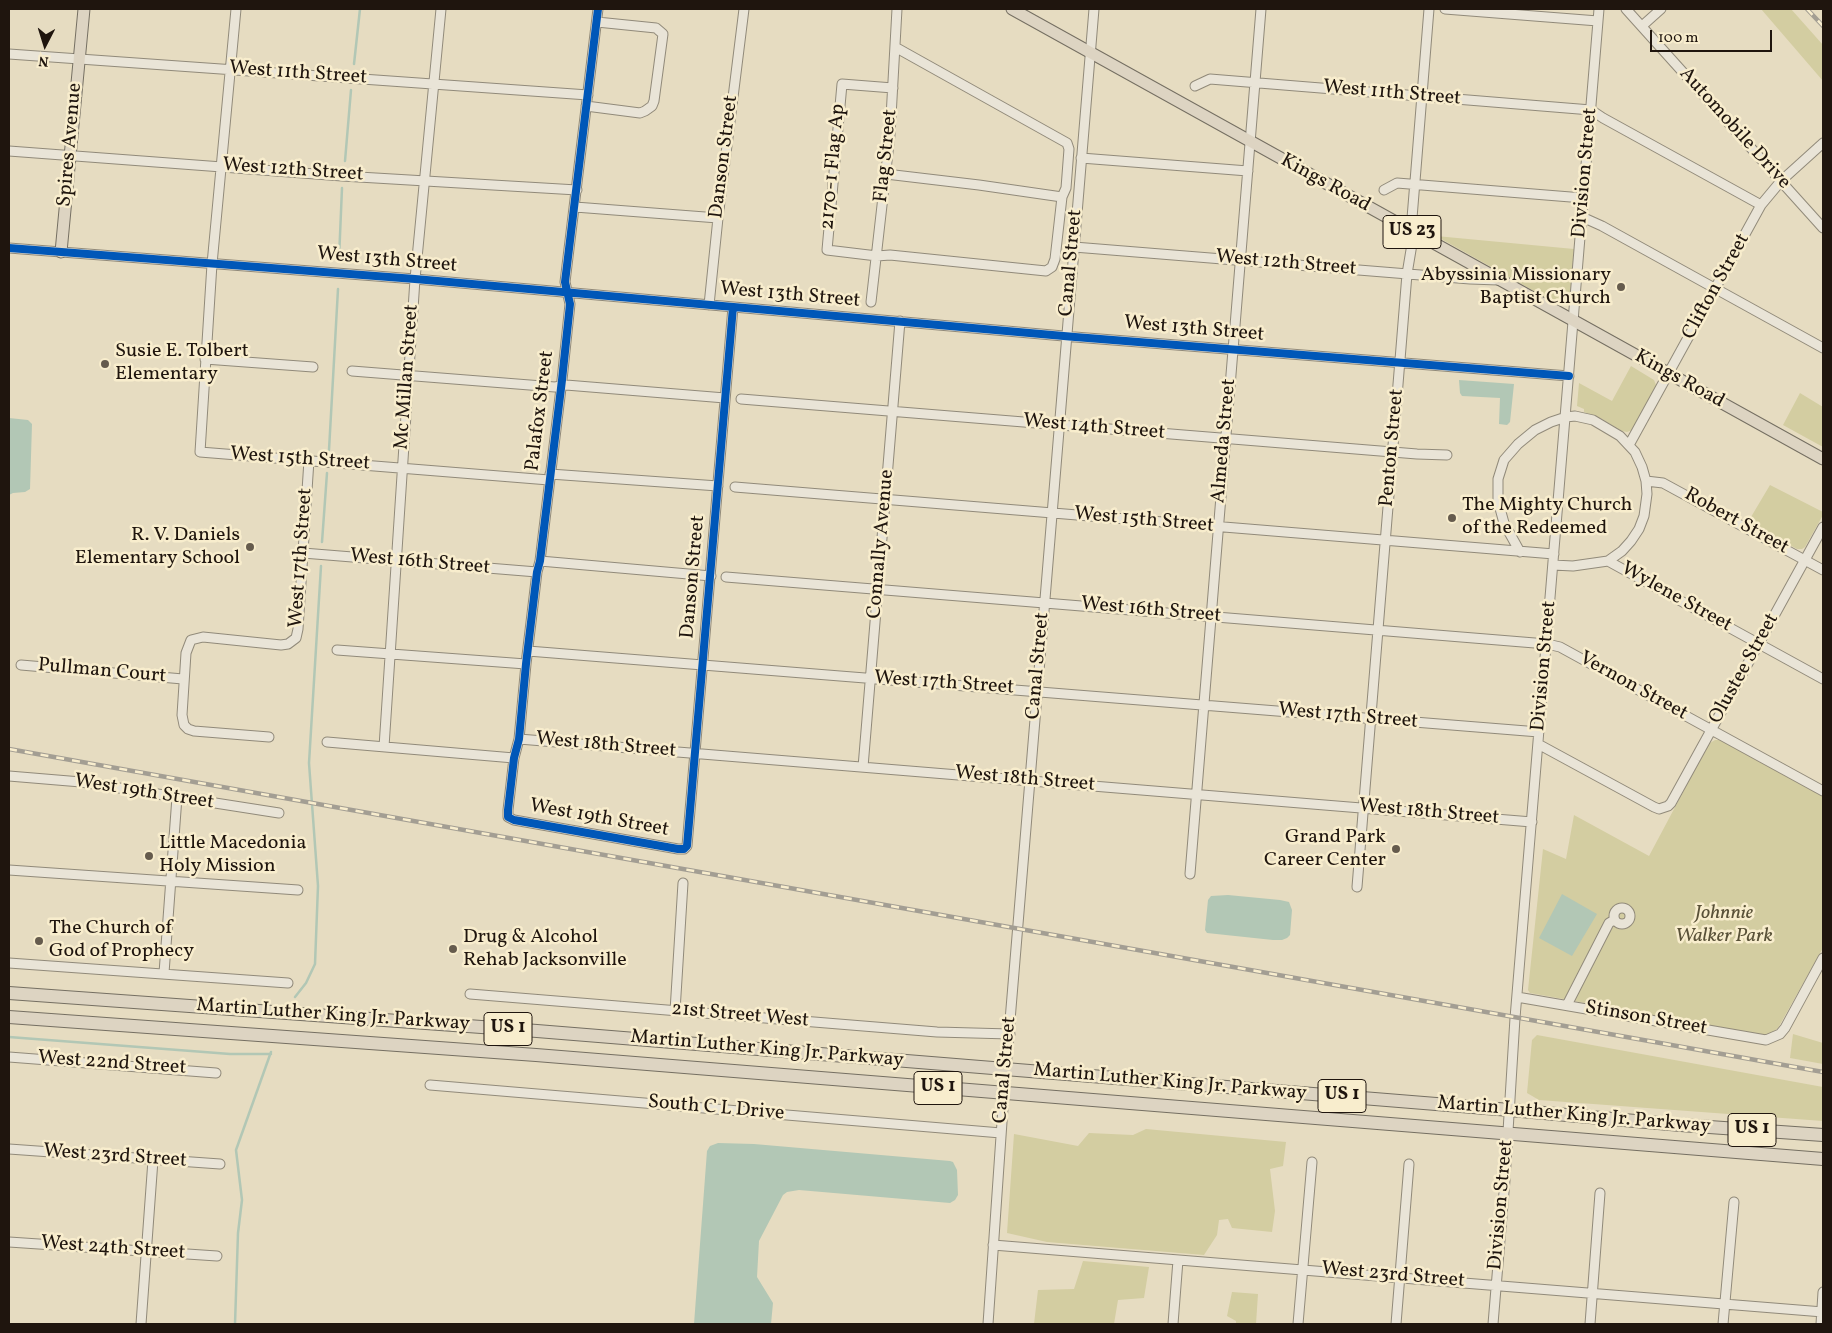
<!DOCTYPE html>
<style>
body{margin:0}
#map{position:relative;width:1832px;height:1333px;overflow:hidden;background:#e6dcc1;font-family:Vollkorn,serif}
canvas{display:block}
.frame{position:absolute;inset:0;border:10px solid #1f150e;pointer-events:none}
.north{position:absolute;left:20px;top:20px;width:50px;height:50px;-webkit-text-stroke:4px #f8edcd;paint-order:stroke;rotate:185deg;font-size:14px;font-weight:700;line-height:20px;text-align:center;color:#1f150e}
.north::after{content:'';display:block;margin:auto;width:18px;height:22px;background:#1f150e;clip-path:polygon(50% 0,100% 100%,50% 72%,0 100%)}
.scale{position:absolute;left:1650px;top:30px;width:122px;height:22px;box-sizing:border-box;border:2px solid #1f150e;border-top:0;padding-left:6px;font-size:15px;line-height:18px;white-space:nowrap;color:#1f150e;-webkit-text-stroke:4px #f8edcd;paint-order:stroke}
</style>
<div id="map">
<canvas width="1832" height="1333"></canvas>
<div class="frame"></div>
<div class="north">N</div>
<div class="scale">100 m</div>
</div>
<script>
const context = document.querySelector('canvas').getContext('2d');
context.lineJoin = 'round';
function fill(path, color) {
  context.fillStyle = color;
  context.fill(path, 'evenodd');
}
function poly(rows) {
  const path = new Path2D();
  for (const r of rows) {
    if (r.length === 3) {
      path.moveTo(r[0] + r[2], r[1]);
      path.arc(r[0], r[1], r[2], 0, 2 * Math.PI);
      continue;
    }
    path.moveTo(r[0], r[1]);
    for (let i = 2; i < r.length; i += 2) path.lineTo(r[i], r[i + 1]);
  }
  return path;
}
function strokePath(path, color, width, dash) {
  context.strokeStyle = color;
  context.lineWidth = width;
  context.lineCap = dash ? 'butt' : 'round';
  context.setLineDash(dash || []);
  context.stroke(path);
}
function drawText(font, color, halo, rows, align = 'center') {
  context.font = font + ' Vollkorn,serif';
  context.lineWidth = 5;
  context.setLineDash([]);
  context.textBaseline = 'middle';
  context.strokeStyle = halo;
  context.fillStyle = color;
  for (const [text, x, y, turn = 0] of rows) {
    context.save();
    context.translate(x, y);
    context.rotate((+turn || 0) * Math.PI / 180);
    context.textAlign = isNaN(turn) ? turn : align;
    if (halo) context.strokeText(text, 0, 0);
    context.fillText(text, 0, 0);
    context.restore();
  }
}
fill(poly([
 [1761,9,1791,9,1823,45,1823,81],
 [1436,236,1574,249,1570,298,1566,302,1557,304],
 [1631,366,1654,380,1656,385,1655,391,1633,430,1627,432,1622,431,1602,419,1584,412,1584,409,1577,406,1579,383,1612,401],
 [1800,393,1823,407,1823,447,1783,425],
 [1770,485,1823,512,1823,515,1805,547,1802,549,1797,549,1748,522],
 [1715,740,1722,740,1823,796,1823,948,1778,1028,1769,1035,1762,1035,1530,993,1528,990,1543,849,1566,859,1574,815,1649,856,1706,749,1710,743],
 [1793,1034,1823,1043,1823,1064,1790,1058],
 [1537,1035,1823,1087,1823,1121,1539,1100,1527,1093,1532,1040],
 [1146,1129,1286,1142,1283,1166,1270,1169,1275,1211,1272,1232,1232,1228,1228,1219,1219,1220,1217,1235,1204,1255,1047,1242,1007,1233,1014,1134,1078,1146,1089,1133,1133,1135],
 [1083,1261,1149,1267,1144,1298,1118,1300,1114,1324,1034,1324,1038,1290,1074,1289],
 [1232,1292,1258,1294,1256,1324,1236,1324,1236,1321,1227,1316]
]), '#d3cda1');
fill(poly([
 [1459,380,1514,384,1510,422,1507,425,1499,424,1500,398,1462,396,1460,393],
 [9,418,28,420,32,424,30,489,25,492,13,493,9,495],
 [1562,894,1597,914,1572,956,1539,938],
 [1228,895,1280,900,1289,902,1292,910,1290,935,1287,938,1282,940,1273,940,1207,933,1205,930,1208,900,1211,896],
 [718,1143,754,1144,950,1161,953,1162,957,1170,958,1195,955,1200,950,1203,799,1190,787,1192,783,1195,759,1241,757,1277,773,1303,771,1324,694,1324,707,1151,710,1146]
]), '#b2c7b5');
strokePath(poly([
 [354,64,360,9],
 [345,161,351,90],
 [339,259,342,188],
 [329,450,338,289],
 [322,542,327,473],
 [295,997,306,983,315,964,318,886,309,763,321,566],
 [9,1037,230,1054,271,1054],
 [235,1324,238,1233,242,1200,236,1150,271,1052]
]), '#b2c7b5', 2.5);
const minor = poly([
 [236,9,212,264,200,452,549,480],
 [598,9,565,282,570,304,562,380,540,561,537,572,526,664,519,739,514,758,508,810,508,817,514,820,678,849,684,849,687,846,733,307],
 [1445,9,1598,21],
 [1626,9,1823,228],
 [1642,26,1661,9],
 [895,47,1067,143,1069,149,1066,188,1062,197],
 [9,54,588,95],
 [1195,86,1210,79,1591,110,1603,118,1761,205],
 [586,106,640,113,645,111,652,106,654,101,663,34,656,28,597,22],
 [9,151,342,176,577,190],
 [1081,158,1248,171],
 [886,174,979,185,1062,197,1055,259,1052,267,1046,271,890,255,877,256,827,250,842,84,893,88],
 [1384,190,1397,183,1583,198],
 [575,207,718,218],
 [1582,217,1602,226,1823,348],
 [1074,247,1470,279,1498,280],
 [9,248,415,279,1075,337,1569,376],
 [871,302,890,135,897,9],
 [709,305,718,218,744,9],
 [205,359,313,367],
 [352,371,555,387,566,385,725,398],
 [741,399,1417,454,1447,455],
 [1629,445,1761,205,1781,181,1823,143],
 [550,474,718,486],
 [1646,481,1663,483,1823,570],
 [735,487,1554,554],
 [1520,552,1504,523,1498,501,1498,479,1504,460,1518,444,1535,430,1551,422,1566,417,1575,416,1593,420,1620,436,1635,452,1642,467,1646,481,1647,494,1644,516,1639,529,1631,541,1622,551,1608,561,1573,566,1553,565],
 [303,553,537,572],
 [540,561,711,576],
 [1608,561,1823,679],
 [726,577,1547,644,1560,647,1823,791],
 [337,650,526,664],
 [528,651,1539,732],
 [21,665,183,679],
 [269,737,194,731,188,729,184,725,182,715,186,653,191,640,203,637,281,645,288,644,296,638,298,629,309,460],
 [519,739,1532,822],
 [327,742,514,758],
 [1538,744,1654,807,1659,809,1668,806,1671,803,1823,527],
 [384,747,415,279,441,9],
 [863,767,900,321],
 [9,776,81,782,279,813],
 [9,870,298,890],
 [1190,874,1261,9],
 [1357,887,1407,274,1412,244,1412,218,1429,9],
 [1622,916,8],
 [9,963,288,983],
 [164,973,177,797],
 [470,994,937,1032,1010,1034],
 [1517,997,1766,1040,1780,1034,1785,1028,1823,958],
 [1567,1005,1609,923,1614,920],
 [675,1011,683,883],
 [9,1057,216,1073],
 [430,1085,1001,1133],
 [9,1149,220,1164],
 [9,1242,217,1256],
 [993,1245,1823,1312],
 [141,1324,153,1160],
 [988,1324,1004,1093,1094,9],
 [1173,1324,1178,1260],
 [1298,1324,1312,1162],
 [1396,1324,1409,1164],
 [1493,1324,1505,1180,1515,1018,1599,9],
 [1590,1324,1600,1193],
 [1723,1324,1734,1202],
 [1821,1324,1823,1292]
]);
const major = poly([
 [1012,9,1823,459],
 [61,252,84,9]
]);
const highway = poly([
 [9,993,537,1031,1510,1110,1681,1125,1823,1135],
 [9,1017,536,1055,1823,1159]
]);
strokePath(minor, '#918a7a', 11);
strokePath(major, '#756f62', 13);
strokePath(highway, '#756f62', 14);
strokePath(minor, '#e9e4d7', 9);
strokePath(major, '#ddd4c2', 11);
strokePath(highway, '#ddd4c2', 12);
const rail = poly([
 [1807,9,1823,26],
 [9,749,1823,1072]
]);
strokePath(rail, '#a39e93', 4.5);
strokePath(rail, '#f8edcd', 2.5, [8]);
strokePath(poly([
 [598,9,565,282,570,304,562,380,540,561,537,572,526,664,519,739,514,758,508,810,508,817,514,820,678,849,684,849,687,846,733,307],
 [9,248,415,279,1075,337,1569,376]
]), '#0057b8', 8);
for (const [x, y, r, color] of [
 [1621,287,5,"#655b4d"],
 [105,364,5,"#655b4d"],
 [1452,518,5,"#655b4d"],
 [250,547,5,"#655b4d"],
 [1396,849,5,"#655b4d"],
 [149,856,5,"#655b4d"],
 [39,941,5,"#655b4d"],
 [453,949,5,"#655b4d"]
]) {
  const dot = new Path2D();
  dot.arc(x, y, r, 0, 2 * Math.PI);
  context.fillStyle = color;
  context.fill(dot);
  strokePath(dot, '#f8edcd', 2);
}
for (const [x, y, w] of [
 [1412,232,58],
 [508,1029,48],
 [938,1088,48],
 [1342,1096,48],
 [1752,1130,48]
]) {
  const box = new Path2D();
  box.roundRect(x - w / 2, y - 16.5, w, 33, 4);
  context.fillStyle = '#f8edcd';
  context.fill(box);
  strokePath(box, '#1f150e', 1);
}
drawText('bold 19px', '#1f150e', null, [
 ["US 23",1412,232],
 ["US 1",508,1029],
 ["US 1",938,1088],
 ["US 1",1342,1096],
 ["US 1",1752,1130]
]);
drawText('20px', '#1f150e', '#f8edcd', [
 ["West 11th Street",298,74,4],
 ["West 11th Street",1392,94,5],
 ["Automobile Drive",1734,129,48],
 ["Spires Avenue",71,145,-85],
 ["Flag Street",887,156,-84],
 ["Danson Street",725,157,-83],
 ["2170-1 Flag Ap",834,167,-85],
 ["West 12th Street",293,171,4],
 ["Division Street",1586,173,-85],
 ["Kings Road",1325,184,29],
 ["West 13th Street",387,261,5],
 ["Canal Street",1072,263,-85],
 ["West 12th Street",1286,264,5],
 ["Clifton Street",1717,287,-61],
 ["West 13th Street",790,296,5],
 ["West 13th Street",1194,330,5],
 ["Mc Millan Street",408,377,-86],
 ["Kings Road",1679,380,29],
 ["Palafox Street",541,411,-83],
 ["West 14th Street",1094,428,5],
 ["Almeda Street",1225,441,-85],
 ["Penton Street",1393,448,-85],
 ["West 15th Street",300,460,4],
 ["West 15th Street",1144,521,5],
 ["Robert Street",1736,522,29],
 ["Connally Avenue",882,544,-85],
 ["West 17th Street",302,558,-86],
 ["West 16th Street",420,563,5],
 ["Danson Street",694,577,-85],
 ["Wylene Street",1676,598,29],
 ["West 16th Street",1151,611,5],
 ["Canal Street",1039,666,-85],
 ["Division Street",1545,666,-85],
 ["Olustee Street",1745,669,-61],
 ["Pullman Court",102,672,5],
 ["West 17th Street",944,684,4],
 ["Vernon Street",1633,687,29],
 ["West 17th Street",1348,717,5],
 ["West 18th Street",606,746,5],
 ["West 18th Street",1025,780,5],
 ["West 19th Street",144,793,9],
 ["West 18th Street",1429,813,5],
 ["West 19th Street",599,819,10],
 ["Martin Luther King Jr. Parkway",333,1016,4],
 ["21st Street West",740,1016,5],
 ["Stinson Street",1646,1019,10],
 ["Martin Luther King Jr. Parkway",767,1050,5],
 ["West 22nd Street",112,1064,4],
 ["Canal Street",1006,1070,-85],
 ["Martin Luther King Jr. Parkway",1170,1083,5],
 ["South C L Drive",716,1109,5],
 ["Martin Luther King Jr. Parkway",1574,1116,5],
 ["West 23rd Street",115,1157,4],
 ["Division Street",1502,1205,-85],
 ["West 24th Street",113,1249,4],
 ["West 23rd Street",1393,1276,5]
]);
drawText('20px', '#1f150e', '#f8edcd', [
 ["Abyssinia Missionary",1611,276,"right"],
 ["Baptist Church",1611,299,"right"],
 ["Susie E. Tolbert",115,352],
 ["Elementary",115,375],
 ["The Mighty Church",1462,506],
 ["of the Redeemed",1462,529],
 ["R. V. Daniels",240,536,"right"],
 ["Elementary School",240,559,"right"],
 ["Grand Park",1386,838,"right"],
 ["Career Center",1386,861,"right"],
 ["Little Macedonia",159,844],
 ["Holy Mission",159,867],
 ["The Church of",49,929],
 ["God of Prophecy",49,952],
 ["Drug & Alcohol",463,938],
 ["Rehab Jacksonville",463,961]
], 'left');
drawText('italic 20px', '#595138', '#f8edcd', [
 ["Johnnie",1724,914],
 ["Walker Park",1724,937]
]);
</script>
